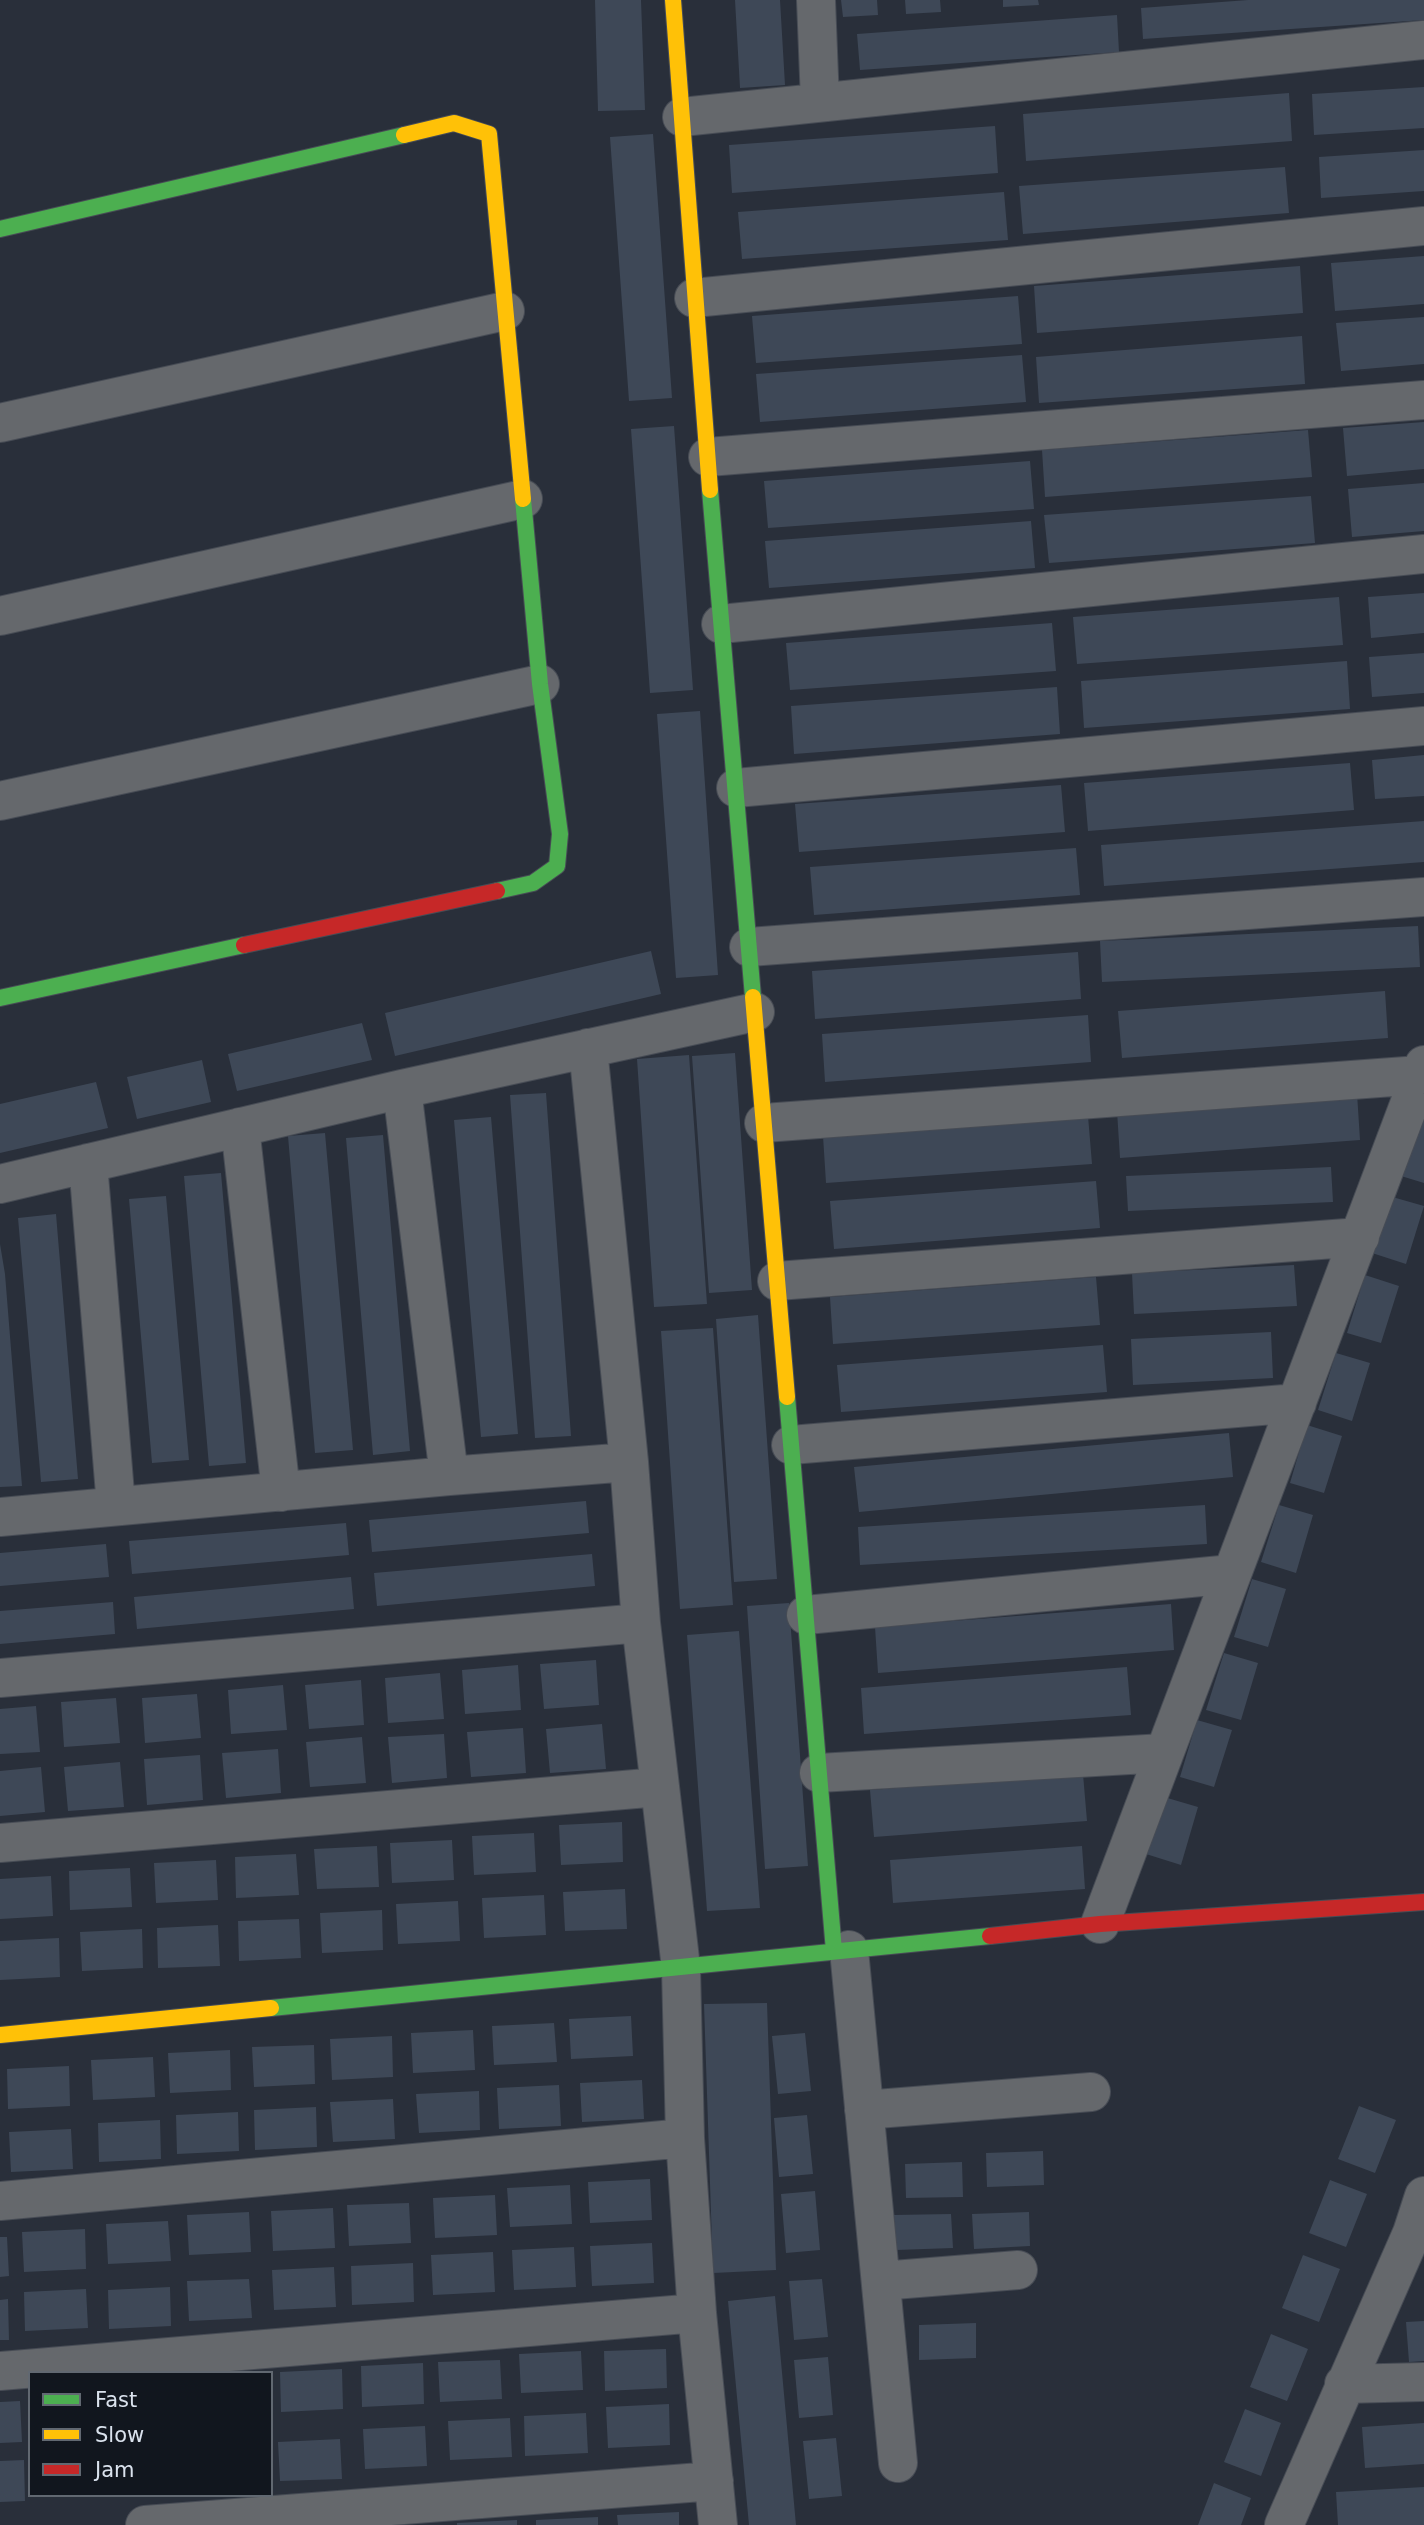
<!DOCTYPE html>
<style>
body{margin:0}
#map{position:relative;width:1424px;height:2525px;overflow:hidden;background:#292f3a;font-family:"DejaVu Sans",sans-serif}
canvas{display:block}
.legend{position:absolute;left:28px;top:2371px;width:245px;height:126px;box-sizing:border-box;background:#11161e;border:2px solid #616871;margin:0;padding:9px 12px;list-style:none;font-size:21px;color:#dae2ed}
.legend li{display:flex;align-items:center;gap:14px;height:35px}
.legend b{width:35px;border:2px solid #616871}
</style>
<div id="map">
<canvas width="1424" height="2525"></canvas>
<ul class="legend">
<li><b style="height:9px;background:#4caf50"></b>Fast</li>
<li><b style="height:9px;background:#ffc107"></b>Slow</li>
<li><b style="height:9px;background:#c62828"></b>Jam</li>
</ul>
</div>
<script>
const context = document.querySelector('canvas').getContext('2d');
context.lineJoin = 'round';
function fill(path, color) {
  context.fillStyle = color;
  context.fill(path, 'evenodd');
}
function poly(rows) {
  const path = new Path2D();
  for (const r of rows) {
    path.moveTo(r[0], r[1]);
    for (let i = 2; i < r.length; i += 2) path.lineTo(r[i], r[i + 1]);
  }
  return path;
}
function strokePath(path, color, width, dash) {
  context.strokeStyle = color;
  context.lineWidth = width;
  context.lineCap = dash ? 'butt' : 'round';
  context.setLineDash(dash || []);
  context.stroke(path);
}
fill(poly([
 [595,0,641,0,645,110,598,111],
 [735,0,780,0,785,85,740,88],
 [841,0,877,0,878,15,843,17],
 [905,0,940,0,941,12,906,14],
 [1003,0,1038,0,1039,5,1003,7],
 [1248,0,1424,0,1424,20,1143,39,1141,8],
 [1117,15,1119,52,860,70,857,34],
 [1424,87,1424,128,1314,135,1312,94],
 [1289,93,1292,141,1026,161,1023,114],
 [995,126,998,173,732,193,729,145],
 [653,134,672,398,629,401,610,137],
 [1424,150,1424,191,1321,198,1319,157],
 [1285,167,1289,213,1023,234,1019,186],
 [1004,192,1008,240,742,259,738,212],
 [1424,256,1424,304,1335,311,1331,263],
 [1300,266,1303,313,1037,333,1034,286],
 [1018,296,1022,344,756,363,752,316],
 [1424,317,1424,364,1341,371,1336,323],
 [1302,336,1305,384,1039,403,1036,357],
 [1022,355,1026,402,760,422,756,374],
 [1424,422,1424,469,1347,476,1343,428],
 [674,426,693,690,650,693,631,429],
 [1308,430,1312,477,1045,497,1042,450],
 [1030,461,1034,509,768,528,764,481],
 [1424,483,1424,531,1352,537,1348,489],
 [1311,496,1315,543,1049,563,1044,515],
 [1031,521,1035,568,769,588,765,541],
 [1424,593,1424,633,1371,638,1368,597],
 [1339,597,1343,645,1077,664,1073,617],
 [1052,623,1056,671,790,690,786,643],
 [1424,653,1424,693,1372,697,1369,657],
 [1347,661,1350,709,1084,728,1081,681],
 [1057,687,1060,734,794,754,791,706],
 [700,711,718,975,676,978,657,714],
 [1424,755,1424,796,1375,799,1372,760],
 [1350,763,1354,810,1088,831,1084,783],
 [1061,785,1065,832,799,852,795,804],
 [1424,821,1424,862,1104,886,1101,845],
 [1076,848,1080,895,814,915,810,867],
 [1418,926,1420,967,1102,982,1100,941],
 [651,951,661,994,395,1056,385,1013],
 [1078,952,1081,999,815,1019,812,971],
 [1385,991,1388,1038,1122,1058,1118,1011],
 [1088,1015,1091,1062,825,1082,822,1034],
 [362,1023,372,1060,237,1091,228,1054],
 [735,1053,752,1290,709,1293,692,1056],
 [689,1055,707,1304,654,1307,637,1059],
 [202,1060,211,1102,137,1119,127,1077],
 [96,1082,108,1128,0,1153,0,1104],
 [546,1093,571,1436,535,1438,510,1095],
 [1357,1093,1360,1140,1120,1158,1117,1111],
 [1088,1116,1092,1164,826,1183,823,1136],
 [491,1117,518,1434,481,1437,454,1120],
 [1419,1119,1424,1120,1424,1183,1401,1176],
 [325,1133,353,1450,315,1453,288,1136],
 [383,1135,410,1451,373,1455,346,1138],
 [1331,1167,1333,1202,1128,1211,1126,1176],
 [221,1173,246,1463,209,1466,184,1176],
 [1096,1181,1100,1228,834,1249,830,1201],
 [166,1196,189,1460,152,1463,129,1199],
 [1389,1196,1424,1206,1406,1264,1372,1253],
 [56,1214,78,1479,41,1482,18,1218],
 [0,1244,5,1274,22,1486,0,1487],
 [1294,1265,1297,1306,1134,1314,1132,1273],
 [1365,1275,1399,1286,1381,1343,1347,1333],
 [1096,1277,1100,1325,833,1344,830,1297],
 [758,1315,777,1579,734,1582,716,1319],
 [713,1328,733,1605,680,1609,661,1331],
 [1271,1332,1273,1378,1133,1385,1131,1339],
 [1103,1345,1107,1392,841,1412,837,1365],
 [1336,1353,1370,1363,1352,1421,1318,1410],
 [1307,1425,1342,1436,1324,1493,1290,1483],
 [1229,1433,1233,1477,859,1512,854,1467],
 [586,1501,589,1533,372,1552,369,1520],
 [1205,1505,1207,1544,860,1565,858,1527],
 [1279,1505,1313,1515,1296,1573,1261,1562],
 [346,1523,349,1555,132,1574,129,1541],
 [106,1544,109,1577,0,1586,0,1553],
 [592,1554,595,1586,377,1606,374,1573],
 [351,1577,354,1609,137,1629,134,1597],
 [1252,1579,1286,1589,1268,1647,1234,1637],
 [113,1602,115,1634,0,1644,0,1611],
 [789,1603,808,1866,765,1869,747,1606],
 [1171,1604,1174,1650,878,1673,875,1627],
 [739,1631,760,1908,707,1911,687,1635],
 [1224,1653,1258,1663,1241,1720,1206,1710],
 [596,1660,599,1705,544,1709,540,1664],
 [518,1665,521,1710,465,1714,462,1670],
 [1127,1667,1131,1715,864,1734,861,1688],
 [440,1673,444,1719,388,1723,385,1678],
 [361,1680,364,1725,309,1729,305,1685],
 [283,1685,287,1730,231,1734,228,1690],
 [197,1694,201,1738,145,1743,142,1698],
 [116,1698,120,1743,64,1747,61,1702],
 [36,1706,40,1752,0,1754,0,1709],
 [1197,1720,1232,1730,1214,1787,1180,1777],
 [602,1724,606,1769,550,1773,546,1729],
 [523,1728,526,1773,471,1777,467,1732],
 [444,1734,447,1778,392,1783,388,1737],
 [362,1737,366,1783,310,1787,306,1742],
 [278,1749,281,1793,226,1798,222,1753],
 [200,1755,203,1800,147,1805,144,1759],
 [120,1762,124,1807,68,1811,64,1767],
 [41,1767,45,1812,0,1816,0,1771],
 [1083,1774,1087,1821,874,1837,870,1790],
 [1164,1797,1198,1807,1181,1865,1146,1854],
 [622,1822,623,1862,561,1865,559,1825],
 [534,1833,536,1872,474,1875,472,1836],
 [452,1840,454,1880,392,1883,390,1843],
 [377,1846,379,1887,317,1889,314,1849],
 [1082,1846,1085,1889,893,1903,890,1860],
 [296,1854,299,1895,236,1898,235,1857],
 [216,1860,218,1900,156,1903,154,1863],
 [130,1868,132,1907,70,1910,69,1871],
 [51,1876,53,1916,0,1919,0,1879],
 [625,1889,627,1929,565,1931,563,1892],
 [544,1895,546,1935,484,1938,482,1898],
 [458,1901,460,1941,398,1944,396,1904],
 [382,1910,383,1950,322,1953,320,1913],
 [299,1919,301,1958,239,1961,238,1921],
 [218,1925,220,1966,158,1968,157,1928],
 [142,1929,143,1968,82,1971,80,1932],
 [59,1938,60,1977,0,1980,0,1941],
 [767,2003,776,2270,713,2273,704,2004],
 [631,2016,633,2056,571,2059,569,2019],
 [554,2023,557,2062,494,2065,492,2026],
 [473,2030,475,2070,413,2073,411,2033],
 [805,2033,811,2091,778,2094,772,2036],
 [392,2036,393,2077,332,2080,330,2039],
 [314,2045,315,2084,254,2087,252,2047],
 [230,2050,231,2090,170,2093,168,2053],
 [153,2057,155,2097,93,2100,91,2060],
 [69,2066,70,2106,8,2109,7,2069],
 [642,2080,644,2119,582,2122,580,2083],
 [559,2085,561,2126,499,2129,497,2088],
 [479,2091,480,2130,419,2133,416,2094],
 [393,2099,395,2139,333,2142,330,2102],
 [1359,2106,1396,2120,1375,2173,1338,2159],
 [316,2107,317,2147,255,2150,254,2110],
 [238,2112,239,2151,177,2154,176,2115],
 [807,2115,813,2174,779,2177,774,2118],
 [160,2120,161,2159,99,2162,98,2123],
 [71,2129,73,2169,11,2172,9,2132],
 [1043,2151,1044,2185,987,2187,986,2153],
 [962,2162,963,2197,906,2198,905,2164],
 [650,2179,652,2220,590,2223,588,2182],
 [1330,2180,1367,2194,1346,2247,1309,2233],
 [570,2185,572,2224,510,2227,507,2188],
 [815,2191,820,2250,786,2253,781,2194],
 [495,2195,497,2235,435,2238,433,2198],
 [409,2203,411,2243,349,2246,347,2205],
 [333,2208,335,2248,273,2251,271,2211],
 [249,2212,251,2252,189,2255,187,2215],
 [1029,2212,1030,2246,974,2249,972,2214],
 [951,2214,953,2248,896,2250,894,2215],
 [168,2221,171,2261,108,2264,106,2224],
 [85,2229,86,2269,24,2272,22,2232],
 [0,2237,7,2237,9,2276,0,2277],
 [652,2243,654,2283,592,2286,590,2246],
 [574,2247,576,2287,514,2290,512,2250],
 [493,2252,495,2292,433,2295,431,2255],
 [1303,2255,1340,2269,1319,2322,1282,2308],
 [413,2263,414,2302,352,2305,351,2266],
 [334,2267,336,2307,274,2310,272,2270],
 [249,2279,252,2318,189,2321,187,2281],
 [822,2279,828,2337,794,2340,789,2281],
 [170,2287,171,2326,109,2329,108,2290],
 [86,2289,88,2328,25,2331,24,2292],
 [775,2296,796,2525,749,2525,728,2301],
 [8,2299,9,2340,0,2340,0,2300],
 [1424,2321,1424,2361,1409,2362,1406,2322],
 [976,2323,976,2358,919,2360,919,2325],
 [1271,2334,1308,2349,1287,2401,1250,2387],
 [666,2349,667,2388,605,2391,604,2351],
 [581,2351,583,2390,521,2393,519,2354],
 [828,2357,833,2415,799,2418,794,2360],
 [500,2360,502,2399,440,2402,438,2362],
 [423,2363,424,2404,362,2407,361,2366],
 [342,2369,343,2409,281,2412,280,2372],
 [20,2401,22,2442,0,2443,0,2402],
 [669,2404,670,2445,608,2448,606,2407],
 [1245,2409,1281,2423,1261,2476,1224,2462],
 [586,2413,588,2453,525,2456,524,2416],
 [510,2418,512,2457,450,2460,448,2421],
 [1424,2423,1424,2464,1365,2468,1362,2427],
 [425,2426,427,2466,365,2469,363,2429],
 [836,2438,842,2496,809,2499,803,2441],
 [340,2439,342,2479,280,2481,278,2442],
 [24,2460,25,2501,0,2502,0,2461],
 [1214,2483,1251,2498,1241,2525,1198,2525],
 [1424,2487,1424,2525,1338,2525,1336,2492],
 [679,2512,679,2525,618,2525,617,2515],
 [598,2517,598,2525,536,2525,536,2520],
 [517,2520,517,2525,457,2525,457,2523]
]), '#3e4857');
const street = poly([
 [816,0,820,102],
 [682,117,1424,40],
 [694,298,1424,226],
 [0,423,505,311],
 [708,457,1424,400],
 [0,616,523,499],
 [721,624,1424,554],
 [736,788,1424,726],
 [0,801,540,684],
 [749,947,1424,897],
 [588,1048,629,1462,641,1623,681,1968,685,2138,697,2313,718,2525],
 [402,1089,449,1476],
 [764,1123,1420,1075],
 [240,1127,281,1492],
 [88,1163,116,1506],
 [0,1184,402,1089,755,1012],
 [777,1281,1360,1237],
 [791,1445,1297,1403],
 [0,1517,449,1476,629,1462],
 [806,1615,1232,1574],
 [0,1678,641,1623],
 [819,1773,1164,1753],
 [0,1843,659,1787],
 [1100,1924,1424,1065],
 [849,1950,898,2463],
 [864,2110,1091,2092],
 [0,2201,685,2138],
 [881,2281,1018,2270],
 [0,2371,697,2313],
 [1344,2384,1424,2382],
 [145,2525,714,2481],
 [1284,2525,1412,2233,1424,2196]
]);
const fast = poly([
 [0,229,404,135],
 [710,490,753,997],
 [497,891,533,883,557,866,560,834,540,684,523,499],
 [0,998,244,945],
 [787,1397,834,1951],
 [271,2008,990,1936]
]);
const slow = poly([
 [673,0,710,490],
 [404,135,454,123,489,134,523,499],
 [753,997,787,1397],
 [0,2035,271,2008]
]);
const jam = poly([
 [244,945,497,891],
 [990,1936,1100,1924,1424,1902]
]);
strokePath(street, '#474c55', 40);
strokePath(fast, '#474c55', 18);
strokePath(slow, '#474c55', 18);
strokePath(jam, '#474c55', 18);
strokePath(street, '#65686c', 38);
strokePath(fast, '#4caf50', 16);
strokePath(slow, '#ffc107', 16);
strokePath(jam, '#c62828', 16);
</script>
